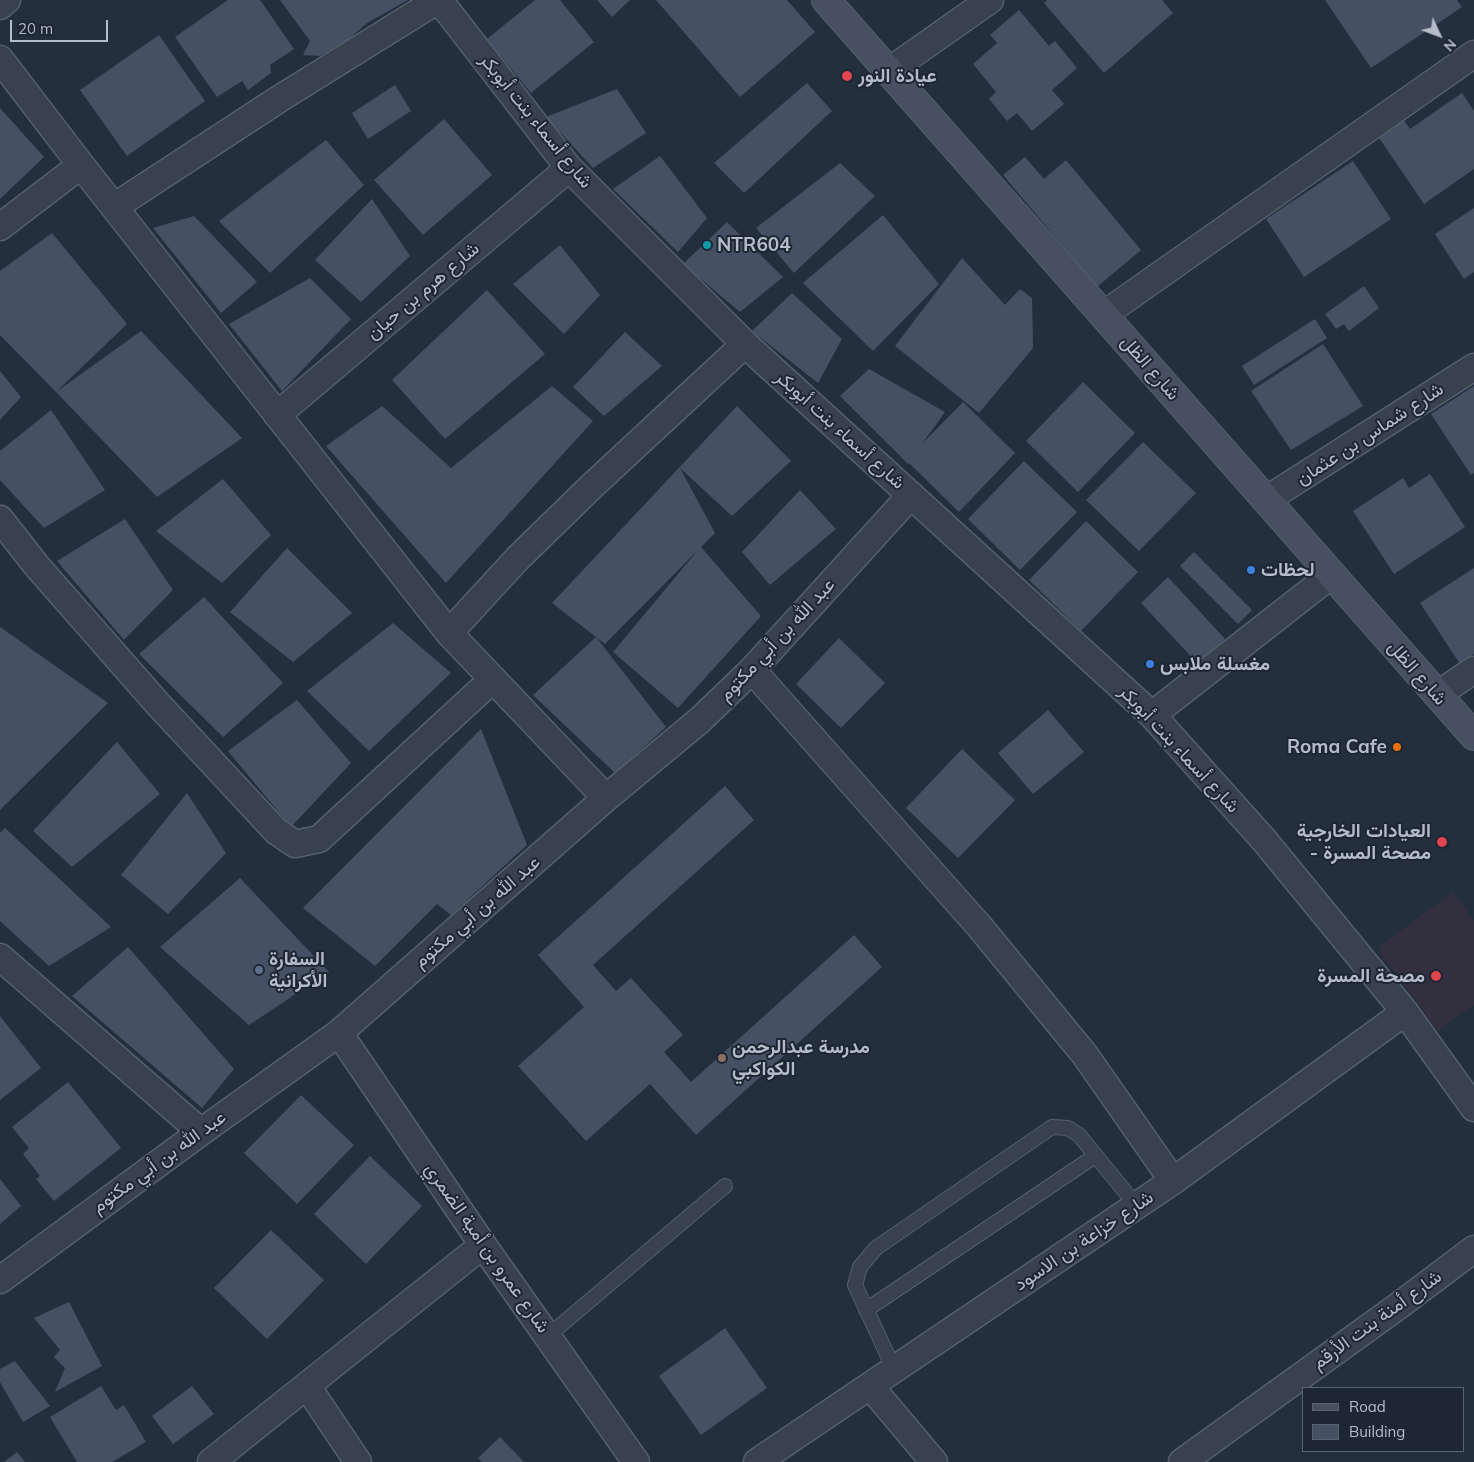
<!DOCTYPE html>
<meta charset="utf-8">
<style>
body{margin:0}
#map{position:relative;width:1474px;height:1462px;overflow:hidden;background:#242f3e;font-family:Mulish,sans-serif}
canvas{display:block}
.legend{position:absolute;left:1302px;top:1387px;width:162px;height:65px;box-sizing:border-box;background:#1d2633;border:1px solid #59626f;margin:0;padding:6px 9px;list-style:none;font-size:15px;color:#b4bcc9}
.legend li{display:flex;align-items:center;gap:10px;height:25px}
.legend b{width:25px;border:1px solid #59626f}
.north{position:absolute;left:1414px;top:10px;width:50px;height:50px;-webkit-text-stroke:4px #1d2633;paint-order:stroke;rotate:133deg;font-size:14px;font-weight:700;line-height:20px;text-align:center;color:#b4bcc9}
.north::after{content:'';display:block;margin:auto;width:18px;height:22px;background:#b4bcc9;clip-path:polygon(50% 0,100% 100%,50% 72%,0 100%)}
.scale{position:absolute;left:10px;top:20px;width:98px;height:22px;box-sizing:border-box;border:2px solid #b4bcc9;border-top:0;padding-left:6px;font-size:15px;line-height:18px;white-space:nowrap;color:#b4bcc9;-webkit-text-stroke:4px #1d2633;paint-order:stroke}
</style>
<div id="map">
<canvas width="1474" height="1462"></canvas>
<ul class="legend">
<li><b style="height:6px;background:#465061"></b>Road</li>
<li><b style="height:14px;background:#455162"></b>Building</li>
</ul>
<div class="north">N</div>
<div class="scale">20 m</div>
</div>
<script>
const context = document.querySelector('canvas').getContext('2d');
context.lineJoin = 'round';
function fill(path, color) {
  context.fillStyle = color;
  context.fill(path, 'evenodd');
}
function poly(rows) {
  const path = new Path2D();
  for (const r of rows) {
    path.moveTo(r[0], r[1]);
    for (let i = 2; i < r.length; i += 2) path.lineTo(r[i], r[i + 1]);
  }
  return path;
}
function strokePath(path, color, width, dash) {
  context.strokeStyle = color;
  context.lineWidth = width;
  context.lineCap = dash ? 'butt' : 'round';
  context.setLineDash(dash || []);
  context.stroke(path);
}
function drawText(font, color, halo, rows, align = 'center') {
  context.font = font + ' Mulish,Vazirmatn,sans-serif';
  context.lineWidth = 4;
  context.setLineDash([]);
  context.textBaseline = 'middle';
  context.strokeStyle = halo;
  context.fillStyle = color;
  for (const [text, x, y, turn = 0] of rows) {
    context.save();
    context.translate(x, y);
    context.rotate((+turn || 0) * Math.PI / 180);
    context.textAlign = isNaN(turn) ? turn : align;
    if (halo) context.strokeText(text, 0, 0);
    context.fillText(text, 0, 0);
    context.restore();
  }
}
fill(poly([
 [1453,892,1474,920,1474,1005,1438,1031,1377,948]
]), '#32303f');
fill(poly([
 [228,0,260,0,294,49,270,65,271,73,248,90,242,81,217,97,175,37],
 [280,0,408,0,367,23,349,39,320,56,303,55,310,41],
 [535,0,560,0,594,42,531,93,487,39],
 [597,0,630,0,612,17],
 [656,0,787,0,815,32,740,97],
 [1047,0,1162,0,1173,13,1104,73,1044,3],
 [1325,0,1457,0,1462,7,1371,68],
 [1019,10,1049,46,1055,41,1077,68,1052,90,1064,104,1032,131,1017,113,1007,121,989,99,996,92,973,64,997,43,990,35],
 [159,35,205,101,127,156,80,90],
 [807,83,832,111,744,193,714,163],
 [395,85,411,111,368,139,352,113],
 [617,89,646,133,593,168,546,117],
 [1462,93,1474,111,1474,169,1424,204,1375,132,1400,114,1410,129],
 [0,108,44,157,0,199],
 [444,119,492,175,423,235,374,180],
 [326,140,364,185,270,273,219,221],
 [660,156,707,218,678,252,613,189],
 [1025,157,1044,179,1066,160,1141,250,1097,287,1003,175],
 [1353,161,1391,219,1304,277,1266,219],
 [840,163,875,196,794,273,756,228],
 [372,199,410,256,361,302,315,260],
 [1474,208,1474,272,1464,279,1435,234],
 [883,215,939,284,873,351,803,283],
 [194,216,257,282,221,313,153,228],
 [727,222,783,277,740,312,683,264],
 [52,233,127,324,56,392,141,331,242,438,157,497,56,392,0,335,0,271],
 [560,245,600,295,564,334,513,284],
 [962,258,1005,305,1020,289,1032,298,1033,348,979,413,895,346],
 [310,278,351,319,282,391,229,324],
 [1364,286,1379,308,1349,331,1344,324,1336,329,1325,314],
 [487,290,545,354,445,439,392,380],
 [792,293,842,339,818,383,752,331],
 [1315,319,1327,338,1254,385,1242,366],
 [625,332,662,366,604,416,573,387],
 [1323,344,1363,406,1291,450,1251,391],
 [869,369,945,412,922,444,963,402,1015,453,959,512,909,463,908,464,840,396],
 [0,371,21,397,0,420],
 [1083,382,1135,433,1078,492,1026,441],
 [552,386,593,421,446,583,326,446,382,406,451,468],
 [1474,386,1474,473,1471,475,1431,414],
 [737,406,791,461,732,516,680,468,715,533,701,547,761,616,678,708,613,652,698,550,605,644,552,603],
 [51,410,105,490,44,528,0,480,0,451],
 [1143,442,1196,493,1139,551,1086,500],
 [1024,461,1077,512,1020,570,968,519],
 [1430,474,1465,527,1394,574,1353,511,1403,478,1409,488],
 [223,479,271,535,222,583,156,531],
 [800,490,836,529,770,585,742,552],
 [125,519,173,590,124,640,57,561],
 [1086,521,1138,572,1081,631,1029,580],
 [287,548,352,613,293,662,230,612],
 [1194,552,1252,610,1238,624,1180,566],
 [1474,568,1474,654,1460,664,1420,603],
 [1168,577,1225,639,1198,664,1141,603],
 [204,597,283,683,223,737,139,654],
 [393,623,451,673,369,751,307,691],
 [0,627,108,703,0,810],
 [596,637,666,727,615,773,533,695],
 [839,638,885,683,841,728,796,684],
 [297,700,351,763,291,827,228,751],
 [1048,710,1084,752,1033,794,998,753],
 [481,729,527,845,451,915,437,904,375,966,303,908],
 [117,742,160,794,72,867,33,831],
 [962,749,1015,800,958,858,906,808],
 [725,786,754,820,593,965,616,991,631,978,683,1035,664,1052,691,1082,854,935,882,967,696,1135,650,1084,586,1141,518,1066,584,1007,538,955],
 [187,793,226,853,168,914,121,875],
 [5,828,111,927,49,966,0,921,0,833],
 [240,878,329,972,249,1025,160,947],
 [128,947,234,1069,202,1108,72,996],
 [0,1016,41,1068,0,1100],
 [68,1082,121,1148,54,1201,36,1179,40,1176,23,1154,29,1148,12,1127],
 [301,1095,354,1145,297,1204,244,1153],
 [370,1156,422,1206,366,1264,314,1214],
 [0,1179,21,1206,0,1224],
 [271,1230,324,1280,267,1339,214,1288],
 [69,1302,102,1366,55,1392,65,1368,54,1357,60,1350,34,1318],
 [725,1328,767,1388,701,1435,659,1376],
 [15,1361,50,1406,23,1422,0,1382,0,1369],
 [101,1386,116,1410,124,1405,146,1442,112,1462,77,1462,50,1417],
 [192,1386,214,1414,173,1444,152,1416],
 [500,1437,524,1462,482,1462,478,1458],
 [17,1452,25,1462,4,1462]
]), '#455162');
const lane = poly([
 [866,1310,1095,1156],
 [548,1336,725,1186],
 [894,1369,855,1285,860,1267,876,1248,1052,1127,1068,1128,1079,1135,1136,1205]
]);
const street = poly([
 [439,0,569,168,745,344,1152,715,1264,840,1405,1012,1474,1108],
 [0,6,7,0],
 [0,59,81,165,449,633,606,798],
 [889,71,990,0],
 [114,207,279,99,438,0],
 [0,227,81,165],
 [1103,315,1474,54],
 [277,415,569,168],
 [1266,500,1474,367],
 [0,519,36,565,157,703,276,831,295,844,319,839,493,679],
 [449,633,518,558,593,485,745,344],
 [752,670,980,927,1085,1055,1173,1181],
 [1437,695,1474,670],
 [1152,715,1331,575],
 [0,957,201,1132],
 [339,1033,483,1245,636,1462],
 [0,1280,201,1132,339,1033,606,798,700,720,752,670,911,495],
 [307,1386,358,1462],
 [870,1386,934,1462],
 [211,1462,483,1245],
 [757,1462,1173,1181,1405,1012],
 [1182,1462,1397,1307,1474,1249]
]);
const secondary = poly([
 [826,0,1474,736]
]);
strokePath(lane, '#565f6c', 16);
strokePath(street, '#565f6c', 29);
strokePath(secondary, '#565f6c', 30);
strokePath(lane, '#38414e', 14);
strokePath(street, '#38414e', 26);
strokePath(secondary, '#465061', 28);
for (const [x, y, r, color] of [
 [847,76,6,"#e0444e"],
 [707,245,5,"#0f9aa8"],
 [1251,570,5,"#3f7fe0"],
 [1150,664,5,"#3f7fe0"],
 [1397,747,5,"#e8710a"],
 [1442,842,6,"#e0444e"],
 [259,970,5,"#5c6f8a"],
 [1436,976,6,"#e0444e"],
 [722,1058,5,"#8d6e63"]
]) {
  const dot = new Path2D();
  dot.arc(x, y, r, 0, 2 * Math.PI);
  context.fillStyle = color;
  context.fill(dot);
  strokePath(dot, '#1d2633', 2);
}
drawText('bold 19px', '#b4bcc9', '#1d2633', [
 ["عيادة النور",858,76],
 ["NTR604",717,245],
 ["لحظات",1261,570],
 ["مغسلة ملابس",1160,664],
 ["Roma Cafe",1387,747,"right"],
 ["العيادات الخارجية",1431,831,"right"],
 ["- مصحة المسرة",1431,853,"right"],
 ["السفارة",269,959],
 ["الأكرانية",269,981],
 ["مصحة المسرة",1425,976,"right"],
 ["مدرسة عبدالرحمن",732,1047],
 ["الكواكبي",732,1069]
], 'left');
drawText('19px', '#b4bcc9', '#1d2633', [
 ["شارع أسماء بنت أبوبكر",536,121,51],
 ["شارع هرم بن حيان",423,291,-40],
 ["شارع الظل",1150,368,49],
 ["شارع أسماء بنت أبوبكر",840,430,42],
 ["شارع شماس بن عثمان",1370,434,-33],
 ["عبد الله بن أبي مكتوم",777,640,-47],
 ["شارع الظل",1417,673,49],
 ["شارع أسماء بنت أبوبكر",1179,749,47],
 ["عبد الله بن أبي مكتوم",477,912,-41],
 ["عبد الله بن أبي مكتوم",159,1162,-36],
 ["شارع خزاعة بن الاسود",1084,1241,-34],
 ["شارع عمرو بن أمية الضمري",487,1248,55],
 ["شارع أمنة بنت الأرقم",1377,1320,-36]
]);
</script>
